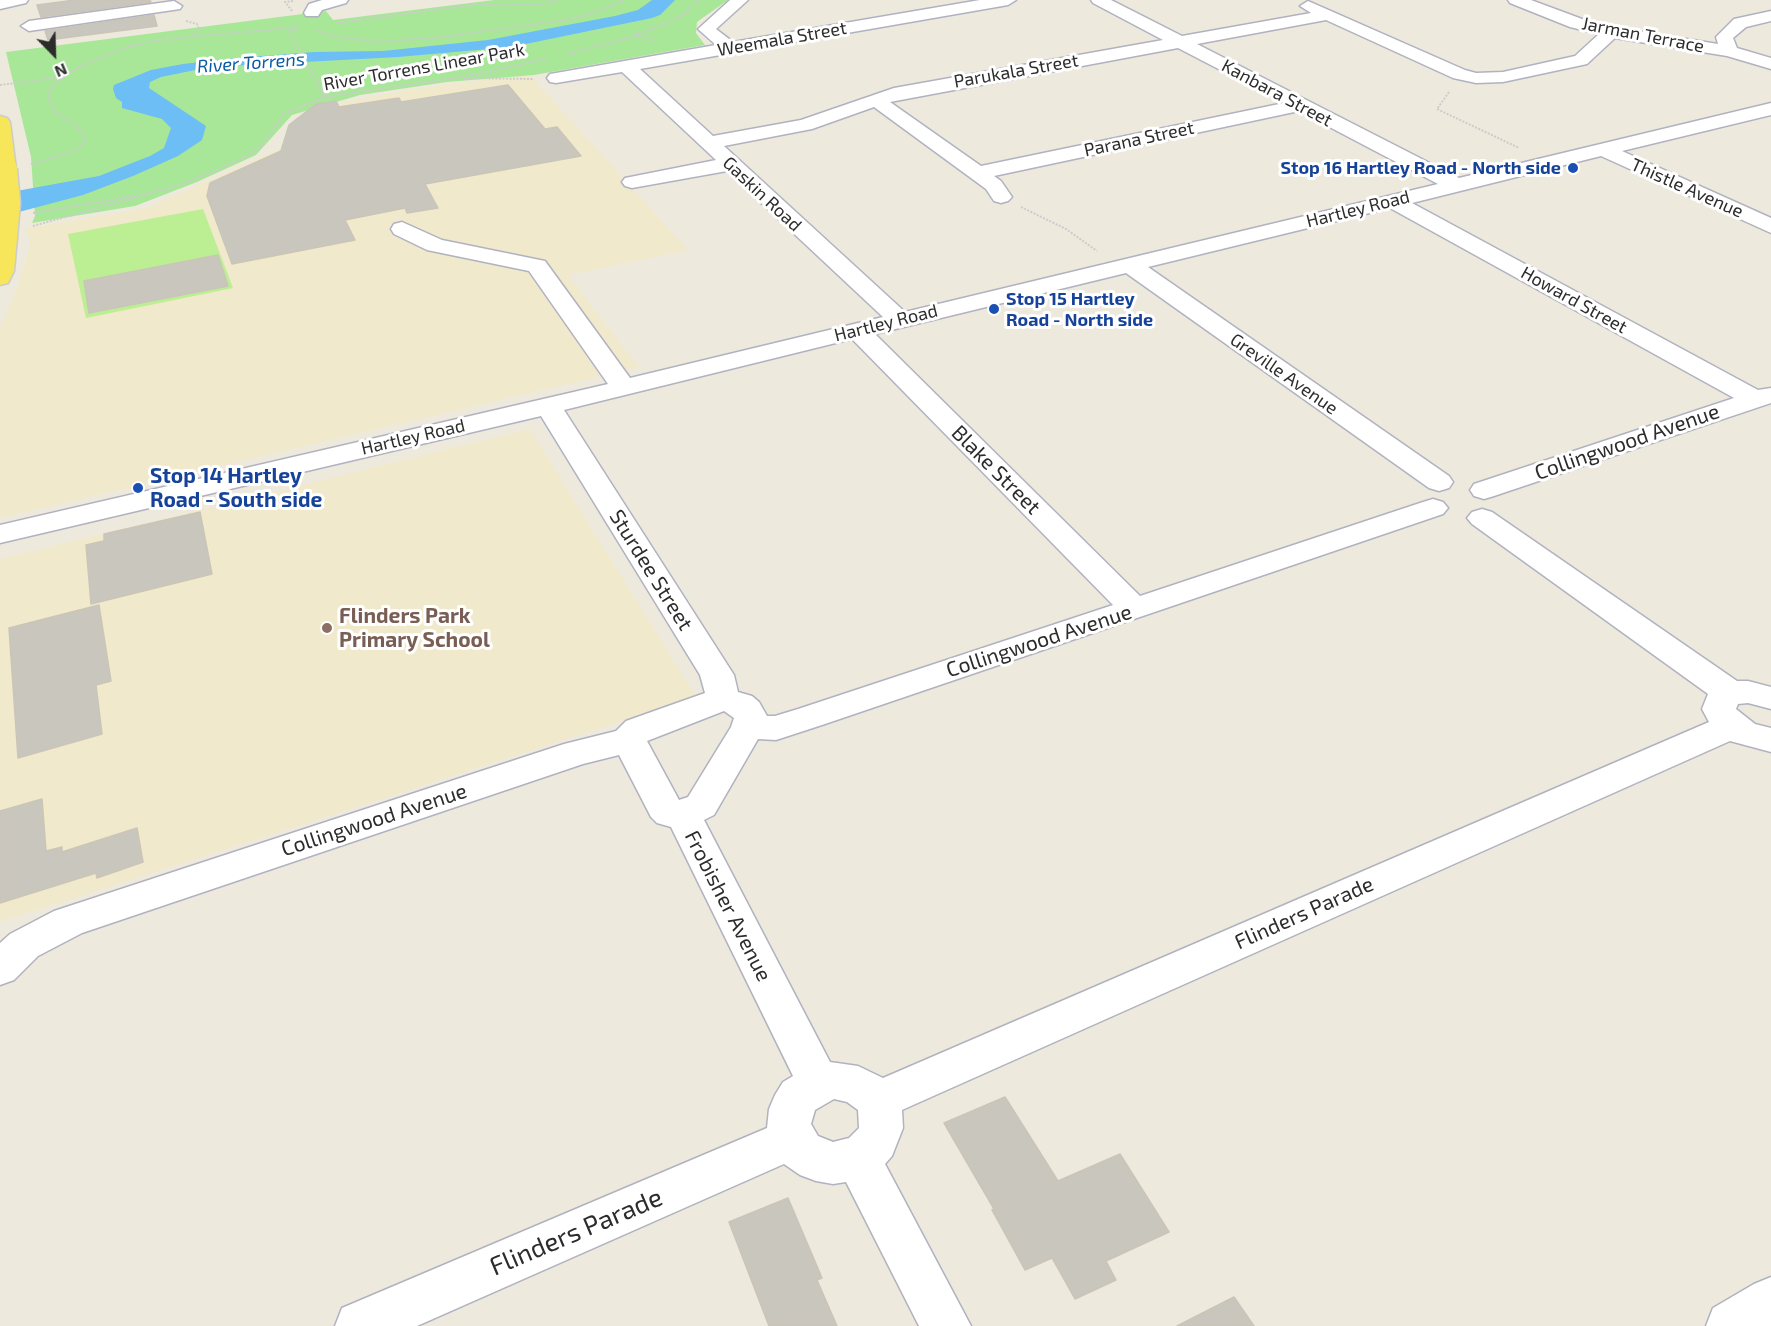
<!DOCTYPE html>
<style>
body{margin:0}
#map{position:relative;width:1771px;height:1326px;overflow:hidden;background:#eee9dd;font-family:"Exo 2",sans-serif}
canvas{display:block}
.north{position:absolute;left:24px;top:24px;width:60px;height:60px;-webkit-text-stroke:4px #fff;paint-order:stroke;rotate:157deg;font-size:16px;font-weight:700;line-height:24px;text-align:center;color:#2c2c2c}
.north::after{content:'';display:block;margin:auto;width:21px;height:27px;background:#2c2c2c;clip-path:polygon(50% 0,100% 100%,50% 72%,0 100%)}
</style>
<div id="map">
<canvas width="1771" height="1326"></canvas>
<div class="north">N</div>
</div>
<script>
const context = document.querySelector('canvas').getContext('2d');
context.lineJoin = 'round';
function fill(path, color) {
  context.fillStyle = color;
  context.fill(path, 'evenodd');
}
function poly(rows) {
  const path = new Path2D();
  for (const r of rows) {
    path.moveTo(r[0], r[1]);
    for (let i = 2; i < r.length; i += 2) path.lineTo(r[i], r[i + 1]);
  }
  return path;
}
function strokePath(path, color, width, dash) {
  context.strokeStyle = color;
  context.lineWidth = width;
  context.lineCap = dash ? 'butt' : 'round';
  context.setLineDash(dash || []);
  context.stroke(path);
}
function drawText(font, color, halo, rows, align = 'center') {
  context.font = font + ' "Exo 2",sans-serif';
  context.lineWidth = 6;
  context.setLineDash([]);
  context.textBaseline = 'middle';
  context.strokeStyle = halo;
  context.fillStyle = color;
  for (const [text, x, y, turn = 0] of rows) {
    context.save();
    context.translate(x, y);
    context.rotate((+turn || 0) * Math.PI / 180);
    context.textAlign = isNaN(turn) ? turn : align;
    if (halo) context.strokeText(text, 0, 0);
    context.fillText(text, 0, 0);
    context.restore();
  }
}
fill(poly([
 [528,73,688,250,568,275,639,367,0,518,0,328,16,291,29,249,30,238,23,229,146,208,283,147,318,108,391,93],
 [530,429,696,697,0,922,0,559]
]), '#f0e9cc');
fill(poly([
 [494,0,728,0,697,22,696,33,705,45,534,75,447,82,360,95,292,115,256,155,197,182,135,206,32,223,35,216,31,157,6,52,326,11,333,20]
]), '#a8e798');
fill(poly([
 [203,209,233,288,86,318,68,234]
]), '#bcee93');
fill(poly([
 [652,0,675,0,660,15,652,18,511,47,398,57,210,67,161,77,150,82,149,88,206,126,202,140,178,156,133,176,83,195,0,217,0,194,99,176,150,156,164,148,171,128,162,119,122,108,122,102,116,98,113,89,114,85,151,70,183,64,237,58,314,52,383,51,488,40,615,16,638,10]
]), '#6cbef4');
const building = poly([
 [75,0,150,0,151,2,41,17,37,5,75,0],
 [154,15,157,26,48,40,45,31,154,15],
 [508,85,545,129,557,127,581,156,425,184,438,208,407,213,405,208,345,220,355,240,232,264,207,196,210,183,281,151,289,125,316,104,336,101,339,107,399,98,401,102,508,85],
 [218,255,228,286,89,313,84,281,218,255],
 [200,512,212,574,91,604,86,545,104,541,104,534,200,512],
 [99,605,111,681,96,685,102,734,18,758,9,628,99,605],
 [42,799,46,851,62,847,62,852,137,828,143,862,97,878,96,873,0,903,0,811,42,799],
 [1005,1097,1058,1181,1120,1154,1169,1232,1106,1261,1116,1280,1075,1299,1052,1258,1025,1270,992,1210,994,1209,944,1123,1005,1097],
 [788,1198,822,1278,817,1280,837,1326,769,1326,729,1222,788,1198],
 [1234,1297,1254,1326,1177,1326,1234,1297]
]);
fill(building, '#c9c6bd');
strokePath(building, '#cac5b7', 1.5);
const minor = poly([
 [0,0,28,0,26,3,0,9,0,0],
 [322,0,348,0,346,3,322,10,318,16,306,16,304,13,309,4,322,0],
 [730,0,748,0,716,29,733,42,980,0,1016,0,1008,5,640,69,713,136,801,120,894,88,1163,40,1093,3,1091,0,1111,0,1182,36,1311,13,1300,6,1308,1,1465,70,1476,73,1503,72,1575,56,1599,34,1570,27,1510,3,1508,0,1531,0,1582,19,1611,27,1718,44,1716,37,1734,19,1771,11,1771,21,1746,27,1733,38,1737,48,1771,58,1771,69,1727,56,1615,38,1587,64,1503,82,1476,83,1453,78,1326,20,1197,44,1459,178,1771,103,1771,115,1622,151,1771,218,1771,233,1601,156,1412,203,1758,390,1771,388,1771,403,1494,496,1484,499,1474,496,1470,490,1474,484,1734,398,1390,208,1148,267,1449,476,1453,482,1449,488,1439,491,1429,488,1126,273,875,334,1140,596,1423,502,1433,499,1443,502,1448,508,1443,514,822,725,776,740,758,739,714,815,704,820,830,1062,858,1066,883,1078,1709,722,1702,709,1708,694,1472,524,1467,518,1472,512,1482,509,1492,512,1737,681,1748,681,1771,687,1771,709,1748,703,1738,704,1736,709,1755,724,1771,728,1771,752,1730,741,902,1110,903,1128,892,1156,885,1164,971,1326,919,1326,846,1182,833,1184,816,1181,800,1175,784,1164,417,1326,335,1326,342,1308,767,1128,769,1109,775,1095,783,1082,793,1076,671,827,657,823,651,817,619,755,583,764,82,933,38,956,14,980,0,985,0,943,10,934,54,911,564,744,616,731,626,721,705,693,700,675,541,416,0,543,0,525,608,384,529,271,427,250,394,234,391,229,394,224,402,222,442,240,545,261,630,378,883,317,727,171,632,188,625,186,622,182,625,178,716,160,622,72,556,83,550,82,547,78,550,74,556,73,716,45,698,29,730,0],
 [1178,48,1284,103,981,166,890,102,1178,48],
 [874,107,986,189,994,201,1001,203,1008,201,1012,197,1001,181,994,176,1299,111,1438,184,905,312,724,146,812,129,874,107],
 [852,339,1113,605,798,709,775,716,767,716,759,702,752,696,738,692,734,675,564,410,852,339],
 [724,711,734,718,731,727,688,797,679,800,647,741,724,711],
 [834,1099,847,1102,858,1110,859,1128,849,1138,833,1142,818,1136,811,1124,815,1110,834,1099],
 [174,1,182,6,180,9,29,31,21,26,29,21,174,1],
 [1771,1277,1771,1326,1706,1326,1713,1308,1754,1284,1771,1277]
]);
const major = poly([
 [0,116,7,118,10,122,16,169,13,173,6,175,0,174,0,116],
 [6,231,14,233,17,238,14,271,8,283,0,285,0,233,6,231]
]);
strokePath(minor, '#b1b2c0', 3);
strokePath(major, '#ccc', 3);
strokePath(poly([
 [292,11,285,2,294,1],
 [186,21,197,24,199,29,196,35],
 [337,23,472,5,536,5,559,0],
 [296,27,291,33,293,38,325,97],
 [317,30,330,36,377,42,443,37,570,19,595,13,625,0],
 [635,35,654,40],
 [567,54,621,40,668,23,681,17,699,0],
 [464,78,534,79],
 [0,85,62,77],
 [1449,92,1437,109,1519,148],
 [31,164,72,152,85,142,83,133,73,123,56,113,50,103,49,94,52,85,79,67,124,48,160,40,299,27],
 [1021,207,1066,229,1097,251],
 [33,213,135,196,170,188,213,172,246,156,264,143,285,113,325,97,479,74,545,59],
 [33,226,141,196]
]), '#ccc', 2, [2, 1.5]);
fill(minor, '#fff');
fill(major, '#f7e659');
const majorBridge = poly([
 [6,169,9,203,6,238]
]);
strokePath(majorBridge, '#ccc', 25, []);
strokePath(majorBridge, '#f7e659', 22);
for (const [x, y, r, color] of [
 [1573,168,6,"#1a4fb4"],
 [994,309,6,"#1a4fb4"],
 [138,488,6,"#1a4fb4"],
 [327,628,6,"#8d6e63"]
]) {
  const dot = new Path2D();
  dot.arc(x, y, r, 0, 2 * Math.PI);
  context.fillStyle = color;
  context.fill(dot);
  strokePath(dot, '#fff', 2);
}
drawText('18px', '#2c2c2c', '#fff', [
 ["Jarman Terrace",1643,35,11],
 ["Weemala Street",782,39,-10],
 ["River Torrens Linear Park",424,67,-10],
 ["Parukala Street",1016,71,-10],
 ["Kanbara Street",1277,93,28],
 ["Parana Street",1139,139,-12],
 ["Thistle Avenue",1687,188,24],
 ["Gaskin Road",762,194,43],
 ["Hartley Road",1358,209,-14],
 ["Howard Street",1574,300,29],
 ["Hartley Road",886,323,-14],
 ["Greville Avenue",1284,374,35],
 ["Hartley Road",413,437,-13]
]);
drawText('italic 18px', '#085aa4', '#fff', [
 ["River Torrens",251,63,-4]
]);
drawText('bold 18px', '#164399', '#fff', [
 ["Stop 16 Hartley Road - North side",1561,168],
 ["Stop 15 Hartley",1006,299,"left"],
 ["Road - North side",1006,320,"left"]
], 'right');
drawText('21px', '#2c2c2c', '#fff', [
 ["Collingwood Avenue",1627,442,-19],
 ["Blake Street",996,470,45],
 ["Sturdee Street",651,570,58],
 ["Collingwood Avenue",1039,641,-18],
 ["Collingwood Avenue",374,820,-18],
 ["Frobisher Avenue",728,906,63],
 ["Flinders Parade",1304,913,-24]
]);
drawText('bold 21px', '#164399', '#fff', [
 ["Stop 14 Hartley",150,476],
 ["Road - South side",150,500]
], 'left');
drawText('bold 21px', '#785e54', '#fff', [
 ["Flinders Park",339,616],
 ["Primary School",339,640]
], 'left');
drawText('26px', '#2c2c2c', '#fff', [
 ["Flinders Parade",576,1232,-23]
]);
</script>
